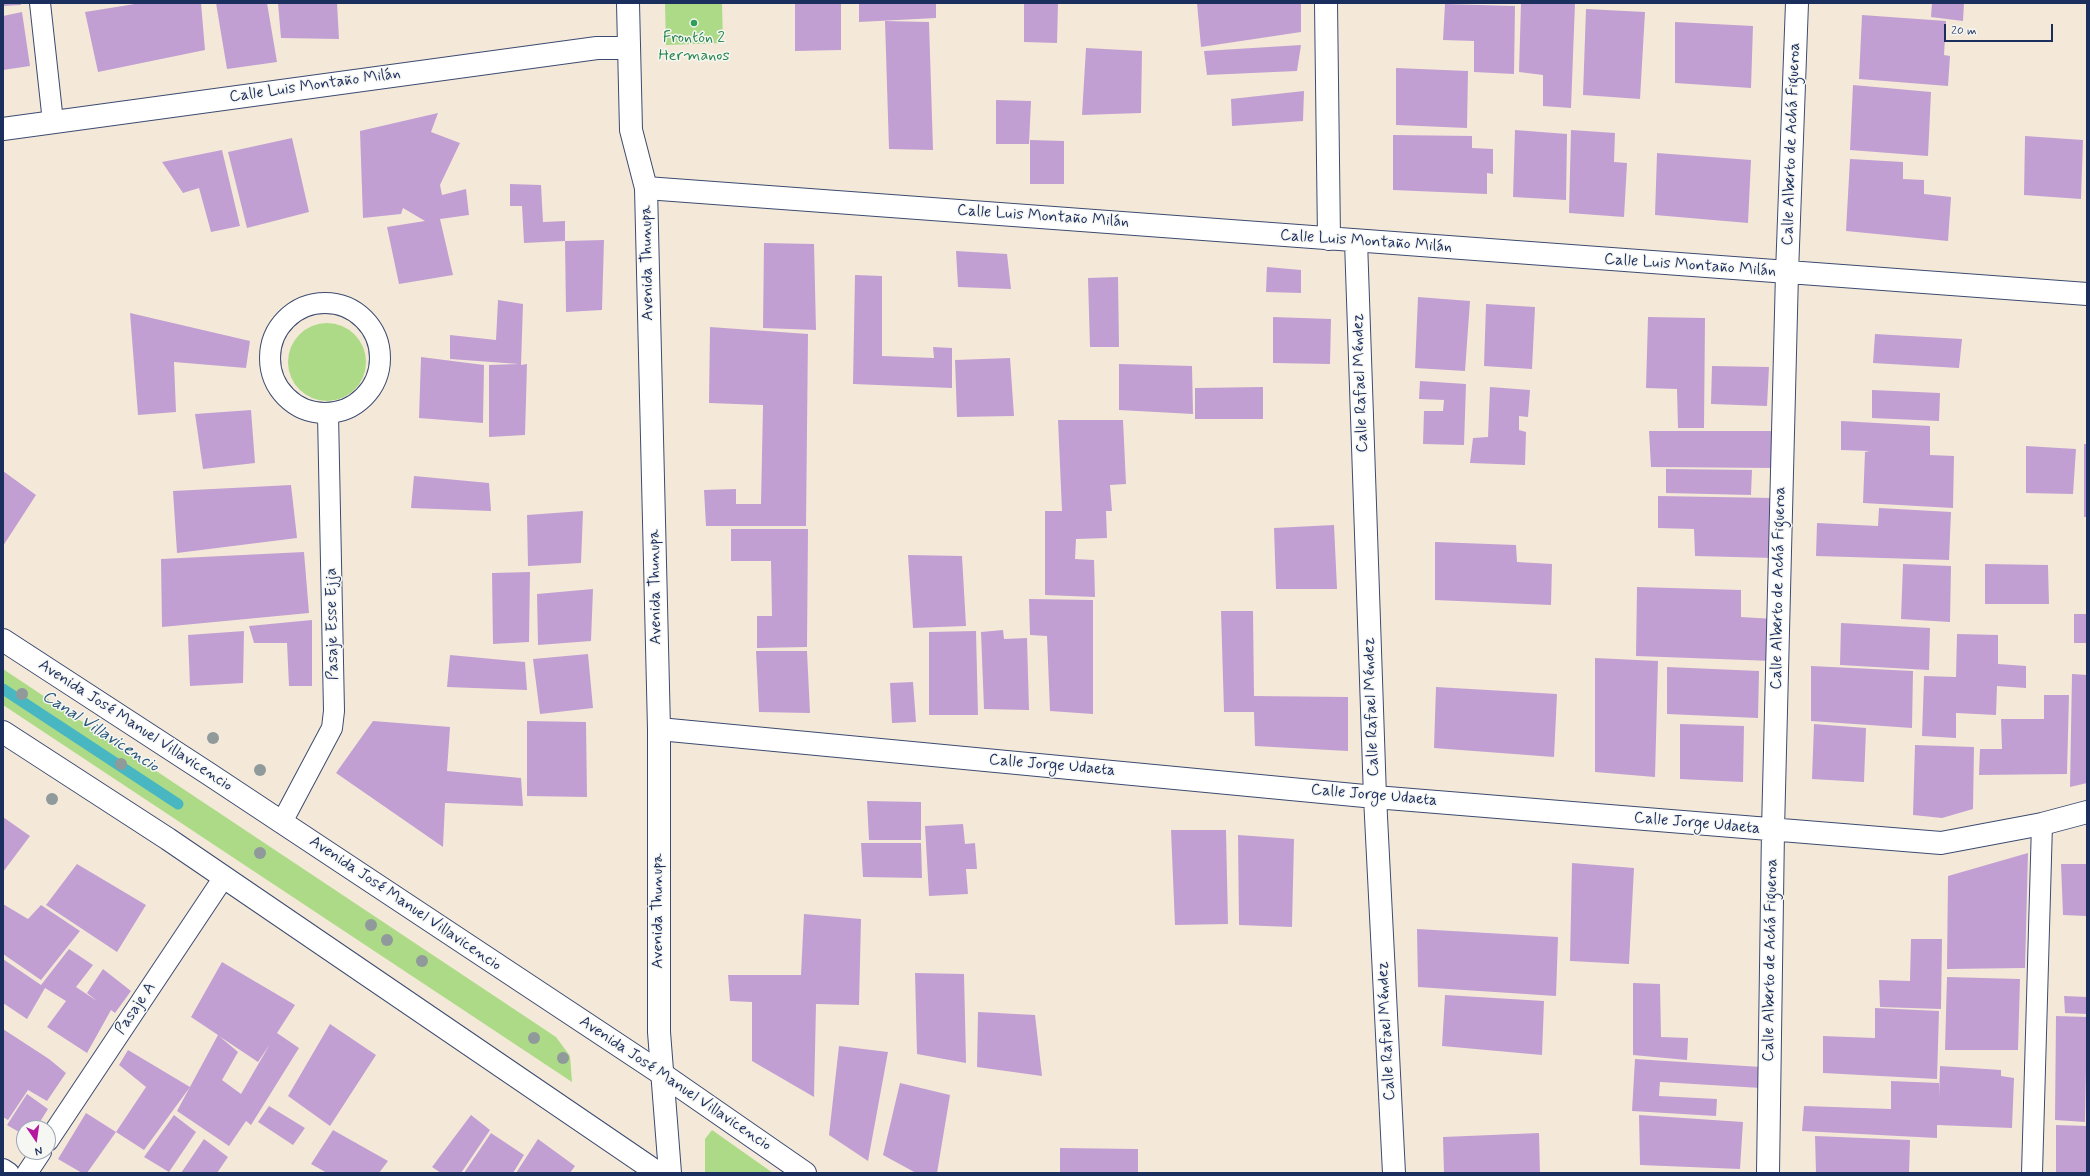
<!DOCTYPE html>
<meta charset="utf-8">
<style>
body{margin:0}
#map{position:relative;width:2090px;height:1176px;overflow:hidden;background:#f4e9d9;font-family:Mynerve,sans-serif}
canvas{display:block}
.frame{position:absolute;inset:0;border:4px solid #1b2f5e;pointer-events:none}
.north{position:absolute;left:16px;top:1120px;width:40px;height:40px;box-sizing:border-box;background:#f6f6f2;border:1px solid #9ea6b7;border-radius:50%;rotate:167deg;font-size:11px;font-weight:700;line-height:16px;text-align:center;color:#1b2f5e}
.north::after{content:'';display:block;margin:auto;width:14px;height:18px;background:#b5179e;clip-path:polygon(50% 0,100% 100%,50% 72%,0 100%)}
.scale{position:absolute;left:1944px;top:24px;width:109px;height:18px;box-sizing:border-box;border:2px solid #1b2f5e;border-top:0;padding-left:5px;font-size:12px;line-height:14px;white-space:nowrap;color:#1b2f5e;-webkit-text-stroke:3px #f6f6f2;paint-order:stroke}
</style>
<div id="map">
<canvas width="2090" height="1176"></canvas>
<div class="frame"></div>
<div class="north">N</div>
<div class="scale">20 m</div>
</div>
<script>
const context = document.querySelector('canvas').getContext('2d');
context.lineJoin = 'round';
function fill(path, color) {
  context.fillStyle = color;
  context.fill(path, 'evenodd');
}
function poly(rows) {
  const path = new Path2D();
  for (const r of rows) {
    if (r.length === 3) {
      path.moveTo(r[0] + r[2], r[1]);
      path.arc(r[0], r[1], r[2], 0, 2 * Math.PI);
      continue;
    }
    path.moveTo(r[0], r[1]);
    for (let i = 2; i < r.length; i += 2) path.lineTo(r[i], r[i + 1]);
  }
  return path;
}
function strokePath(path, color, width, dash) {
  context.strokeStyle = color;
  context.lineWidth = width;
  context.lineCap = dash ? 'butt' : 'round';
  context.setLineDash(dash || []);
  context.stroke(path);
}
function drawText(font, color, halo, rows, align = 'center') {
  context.font = font + ' Mynerve,sans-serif';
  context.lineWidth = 3;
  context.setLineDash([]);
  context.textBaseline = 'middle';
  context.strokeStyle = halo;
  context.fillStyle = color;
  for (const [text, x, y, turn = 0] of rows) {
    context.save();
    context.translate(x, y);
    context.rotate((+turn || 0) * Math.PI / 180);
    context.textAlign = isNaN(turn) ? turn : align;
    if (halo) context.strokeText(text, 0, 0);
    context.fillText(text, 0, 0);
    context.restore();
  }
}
fill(poly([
 [665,3,722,3,723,43,666,45],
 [327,362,39],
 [3,669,556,1037,570,1056,572,1082,3,705],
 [712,1130,773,1173,705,1173,705,1139]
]), '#acda87');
strokePath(poly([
 [3,689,178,804]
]), '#48b7c1', 11);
fill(poly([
 [3,3,21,3,21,5,3,6],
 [141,3,201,3,205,50,98,72,85,12],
 [216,3,267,3,277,62,227,69],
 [278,3,337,3,339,39,281,38],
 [795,3,841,3,841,50,795,51],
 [859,3,936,3,936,18,859,22],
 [1024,3,1058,3,1057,43,1024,42],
 [1197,3,1301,3,1301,32,1201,47],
 [1521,3,1575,3,1571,108,1543,106,1543,75,1519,72],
 [1932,3,1964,3,1963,21,1931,17],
 [1445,4,1515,6,1514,74,1474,72,1474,41,1443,40],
 [1586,9,1645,12,1640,99,1583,95],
 [22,12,30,66,3,70,3,16],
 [1862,15,1946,21,1944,55,1950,56,1948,86,1859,79],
 [885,21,929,22,933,150,889,149],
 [1675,22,1753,26,1751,88,1675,83],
 [1301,45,1297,71,1207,75,1204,51],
 [1086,48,1142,51,1141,113,1082,115],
 [1396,68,1468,71,1467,128,1396,125],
 [1853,85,1931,92,1928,156,1850,150],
 [1304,91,1303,121,1232,126,1231,99],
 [996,100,1031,101,1029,144,996,144],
 [438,113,431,132,460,143,440,185,442,195,466,189,469,215,440,219,453,275,399,284,387,227,425,221,403,208,401,214,363,218,360,131],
 [1515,130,1567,134,1566,200,1513,197],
 [1571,130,1615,133,1614,162,1627,163,1624,217,1569,213],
 [1393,135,1472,136,1472,148,1493,149,1493,174,1487,173,1487,194,1393,190],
 [2025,136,2083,140,2081,199,2024,195],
 [292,138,309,212,247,228,228,152],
 [1030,140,1064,141,1064,184,1030,184],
 [222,150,240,226,211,232,199,188,183,193,162,162],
 [1657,153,1751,160,1748,223,1655,215],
 [1850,159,1903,162,1903,179,1924,180,1924,194,1951,197,1948,241,1846,231],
 [510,184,541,185,543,222,565,221,565,241,524,243,522,206,510,206],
 [604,240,602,310,566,312,565,241],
 [764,243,814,244,816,330,763,328],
 [956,251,1007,254,1011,289,958,287],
 [1267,267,1301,270,1301,293,1266,292],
 [855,275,882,276,882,356,934,358,933,347,952,348,952,388,853,384],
 [1118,277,1119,347,1090,347,1088,278],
 [1418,297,1470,301,1465,371,1415,368],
 [498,300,523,304,521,365,527,364,525,435,489,437,489,365,519,364,450,359,450,335,496,340],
 [1486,304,1535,307,1532,369,1484,366],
 [130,313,250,341,246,368,174,362,176,412,138,415],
 [1273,317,1331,319,1330,364,1273,363],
 [1648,317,1705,318,1704,428,1678,428,1677,389,1646,388],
 [710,327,808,334,806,526,706,526,704,490,736,489,736,504,761,504,763,405,709,403],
 [1875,334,1962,339,1959,368,1873,363],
 [421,357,484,365,483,423,419,418],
 [1010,358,1014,416,957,417,955,360],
 [1119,364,1192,366,1193,414,1119,410],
 [1712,366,1769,367,1767,406,1711,404],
 [1420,381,1466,384,1464,445,1423,444,1424,411,1443,411,1444,400,1419,399],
 [1263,387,1263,419,1195,419,1195,388],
 [1490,387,1530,390,1528,417,1519,416,1519,430,1526,432,1525,465,1470,463,1473,438,1488,437],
 [1872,390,1940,393,1939,421,1872,418],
 [251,410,255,463,203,469,195,414],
 [1058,420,1123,420,1126,484,1110,485,1112,511,1106,511,1107,538,1076,539,1075,559,1094,560,1095,597,1045,595,1045,511,1062,511],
 [1841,421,1930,426,1930,455,1954,456,1953,508,1863,503,1865,452,1870,451,1841,450],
 [1649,431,1777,431,1776,468,1651,467],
 [2084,444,2087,444,2087,517,2084,517],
 [2026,446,2076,449,2073,494,2026,493],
 [1666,469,1752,470,1751,495,1666,493],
 [3,471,36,495,3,546],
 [414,476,489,483,491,511,411,508],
 [291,485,297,538,177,553,173,491],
 [1658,496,1775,498,1774,558,1695,556,1694,529,1658,528],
 [1879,508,1951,512,1949,560,1816,556,1817,523,1878,526],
 [583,511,581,563,528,566,527,515],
 [1334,525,1337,589,1276,589,1274,528],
 [731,529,808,529,807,647,757,648,757,616,772,616,771,561,731,561],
 [1435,542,1516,545,1517,562,1552,564,1551,605,1435,600],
 [304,552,309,613,162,627,161,559],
 [908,555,962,556,966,626,913,628],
 [1903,564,1951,566,1950,622,1901,619],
 [1985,564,2048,565,2049,604,1985,604],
 [530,572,529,642,493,644,492,573],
 [1637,587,1741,590,1741,617,1775,619,1773,661,1636,656],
 [593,589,591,641,538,645,537,594],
 [1029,599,1093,600,1093,714,1050,711,1047,636,1030,635],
 [1221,611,1253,611,1254,696,1348,697,1348,751,1255,746,1254,712,1224,712],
 [2074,614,2087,614,2087,643,2074,643],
 [312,620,312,686,289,686,287,643,254,643,249,626],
 [1841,623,1930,628,1929,670,1840,665],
 [1003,630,1004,639,1027,638,1029,710,984,709,981,632],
 [244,631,243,683,190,686,188,635],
 [976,631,978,715,929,715,929,632],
 [1957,634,1998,635,1998,664,2026,666,2026,688,1997,686,1996,715,1956,713,1956,738,1922,736,1924,676,1956,677],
 [756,651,807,651,810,713,759,712],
 [588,654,593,708,540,714,533,659],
 [450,655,525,662,527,690,447,687],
 [1595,658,1658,661,1655,777,1595,772],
 [1811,666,1913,671,1912,728,1811,721],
 [1667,667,1759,671,1758,718,1667,714],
 [2072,674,2087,675,2087,783,2070,787],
 [913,682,916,722,892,723,890,683],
 [1436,687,1557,694,1554,757,1434,748],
 [2044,695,2069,695,2067,774,1979,775,1980,749,2002,749,2001,719,2044,719],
 [373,721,450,727,447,771,521,778,523,806,445,803,443,847,336,773],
 [527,721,586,722,587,797,527,796],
 [1680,724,1744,726,1743,782,1680,779],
 [1814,724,1866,728,1864,782,1812,779],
 [1915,745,1974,747,1973,809,1942,818,1913,815],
 [867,801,921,802,921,840,869,840],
 [3,817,30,836,3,872],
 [963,824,965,844,975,843,977,869,966,869,968,894,929,896,925,826],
 [1171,830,1226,830,1228,924,1175,925],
 [1238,835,1294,839,1292,927,1239,925],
 [861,843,921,843,922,878,863,877],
 [2028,853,2025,968,1947,969,1948,876],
 [1572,863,1634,868,1629,964,1570,961],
 [77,864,146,905,117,952,46,905],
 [2061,864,2087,864,2087,916,2063,915],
 [3,904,28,919,41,905,80,931,41,980,3,954],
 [804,914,861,919,859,1005,816,1004,814,1097,752,1061,752,1002,730,1001,728,975,801,975],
 [1417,929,1558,937,1556,996,1418,987],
 [1911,939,1942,939,1941,1009,1880,1007,1879,980,1910,981],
 [69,949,93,965,76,987,97,1001,87,993,103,969,131,991,115,1013,111,1010,87,1053,47,1027,66,1001,45,988,27,1019,3,1003,3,959,41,985],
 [222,962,295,1005,277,1033,299,1048,251,1125,246,1121,229,1146,177,1111,218,1035,191,1017],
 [219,1036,258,1062,270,1044,241,1094,222,1080,238,1052],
 [915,973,964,974,966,1063,917,1054],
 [1947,977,2020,979,2018,1050,1945,1050],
 [1633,983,1660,984,1661,1037,1688,1038,1687,1060,1633,1055],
 [1445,995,1544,1001,1542,1055,1442,1046],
 [2064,996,2087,997,2087,1014,2065,1013],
 [1875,1008,1939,1011,1937,1079,1823,1073,1823,1036,1875,1038],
 [978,1012,1035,1015,1042,1076,977,1067],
 [2056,1016,2087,1017,2085,1122,2055,1120],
 [330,1024,376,1055,330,1126,288,1096],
 [3,1029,49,1059,66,1073,47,1101,28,1090,8,1120,3,1117],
 [839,1046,888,1052,868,1161,829,1135],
 [128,1050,190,1087,144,1150,116,1132,146,1087,119,1065],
 [1635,1059,1761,1067,1761,1088,1660,1082,1659,1096,1717,1099,1716,1116,1632,1111],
 [1940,1066,2001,1070,2001,1076,2014,1078,2012,1128,1937,1125,1937,1138,1802,1131,1804,1106,1891,1109,1891,1081,1939,1083,1939,1097],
 [900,1083,950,1095,937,1173,916,1173,883,1155],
 [27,1094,48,1109,36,1128,24,1128,24,1135,7,1125],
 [269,1106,305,1128,293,1145,258,1122],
 [86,1113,116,1132,87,1173,82,1173,58,1159],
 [174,1115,196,1132,169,1172,144,1157],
 [471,1115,490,1130,461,1173,441,1173,432,1167],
 [1639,1115,1743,1122,1740,1169,1640,1165],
 [2056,1125,2087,1126,2087,1173,2056,1173],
 [333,1130,388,1161,379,1173,327,1173,311,1164],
 [491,1133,524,1155,513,1173,464,1173],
 [1539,1133,1540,1173,1444,1173,1443,1137],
 [1815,1136,1910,1140,1909,1173,1816,1173],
 [204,1139,228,1157,217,1173,181,1173],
 [538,1139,575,1166,570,1173,516,1173],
 [1060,1148,1138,1149,1138,1173,1060,1173]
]), '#c29fd2');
const service = poly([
 [40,3,53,122],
 [325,358,55],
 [282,822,332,728,334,711,328,414],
 [48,1141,224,877],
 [3,1169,9,1173],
 [27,1173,41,1152],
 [2032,1173,2042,824]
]);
const minor = poly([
 [1326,3,1329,239],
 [3,129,597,48,628,48],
 [646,188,2087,294],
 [1356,241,1375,797,1394,1173],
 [659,729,1375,797,1941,843,2042,824,2087,812],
 [1768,1173,1773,830,1787,273,1797,3]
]);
const tertiary = poly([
 [628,3,631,130,646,188,659,729,659,1032,670,1173]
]);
const secondary = poly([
 [3,640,209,774,662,1074,805,1173],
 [3,732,168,839,658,1173]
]);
strokePath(service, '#3c4b70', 22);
strokePath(minor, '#3c4b70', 24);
strokePath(tertiary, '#3c4b70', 24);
strokePath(secondary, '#3c4b70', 24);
strokePath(service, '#fff', 20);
strokePath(minor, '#fff', 22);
strokePath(tertiary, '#fff', 22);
strokePath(secondary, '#fff', 22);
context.fillStyle = '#909a9b';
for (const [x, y] of [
 [22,694],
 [213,738],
 [121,764],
 [260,770],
 [52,799],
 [260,853],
 [371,925],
 [387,940],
 [422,961],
 [534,1038],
 [563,1058]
]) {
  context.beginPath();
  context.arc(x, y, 6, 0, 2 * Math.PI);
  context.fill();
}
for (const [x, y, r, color] of [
 [694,23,4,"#2e9e5b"]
]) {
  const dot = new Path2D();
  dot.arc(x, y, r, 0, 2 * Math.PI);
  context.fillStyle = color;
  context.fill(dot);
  strokePath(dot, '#f6f6f2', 1.5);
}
drawText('16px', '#27864d', '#f6f6f2', [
 ["Frontón 2",694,39],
 ["Hermanos",694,57]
]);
drawText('16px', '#1b2f5e', '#f6f6f2', [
 ["Calle Luis Montaño Milán",315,86,-8],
 ["Calle Alberto de Achá Figueroa",1792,144,-88],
 ["Calle Luis Montaño Milán",1043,217,4],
 ["Calle Luis Montaño Milán",1366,242,4],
 ["Avenida Thunupa",648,263,-91],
 ["Calle Luis Montaño Milán",1690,266,4],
 ["Calle Rafael Méndez",1361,383,-92],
 ["Avenida Thunupa",656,587,-91],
 ["Calle Alberto de Achá Figueroa",1779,588,-89],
 ["Pasaje Esse Ejja",333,624,-91],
 ["Calle Rafael Méndez",1372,707,-92],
 ["Avenida José Manuel Villavicencio",135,726,33],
 ["Calle Jorge Udaeta",1052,766,5],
 ["Calle Jorge Udaeta",1374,796,5],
 ["Calle Jorge Udaeta",1697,824,5],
 ["Avenida José Manuel Villavicencio",405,904,34],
 ["Avenida Thunupa",659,911,-90],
 ["Calle Alberto de Achá Figueroa",1771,960,-89],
 ["Pasaje A",136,1009,-56],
 ["Calle Rafael Méndez",1387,1031,-93],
 ["Avenida José Manuel Villavicencio",675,1084,34]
]);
drawText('italic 17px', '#28587c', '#f6f6f2', [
 ["Canal Villavicencio",100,732,33]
]);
</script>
